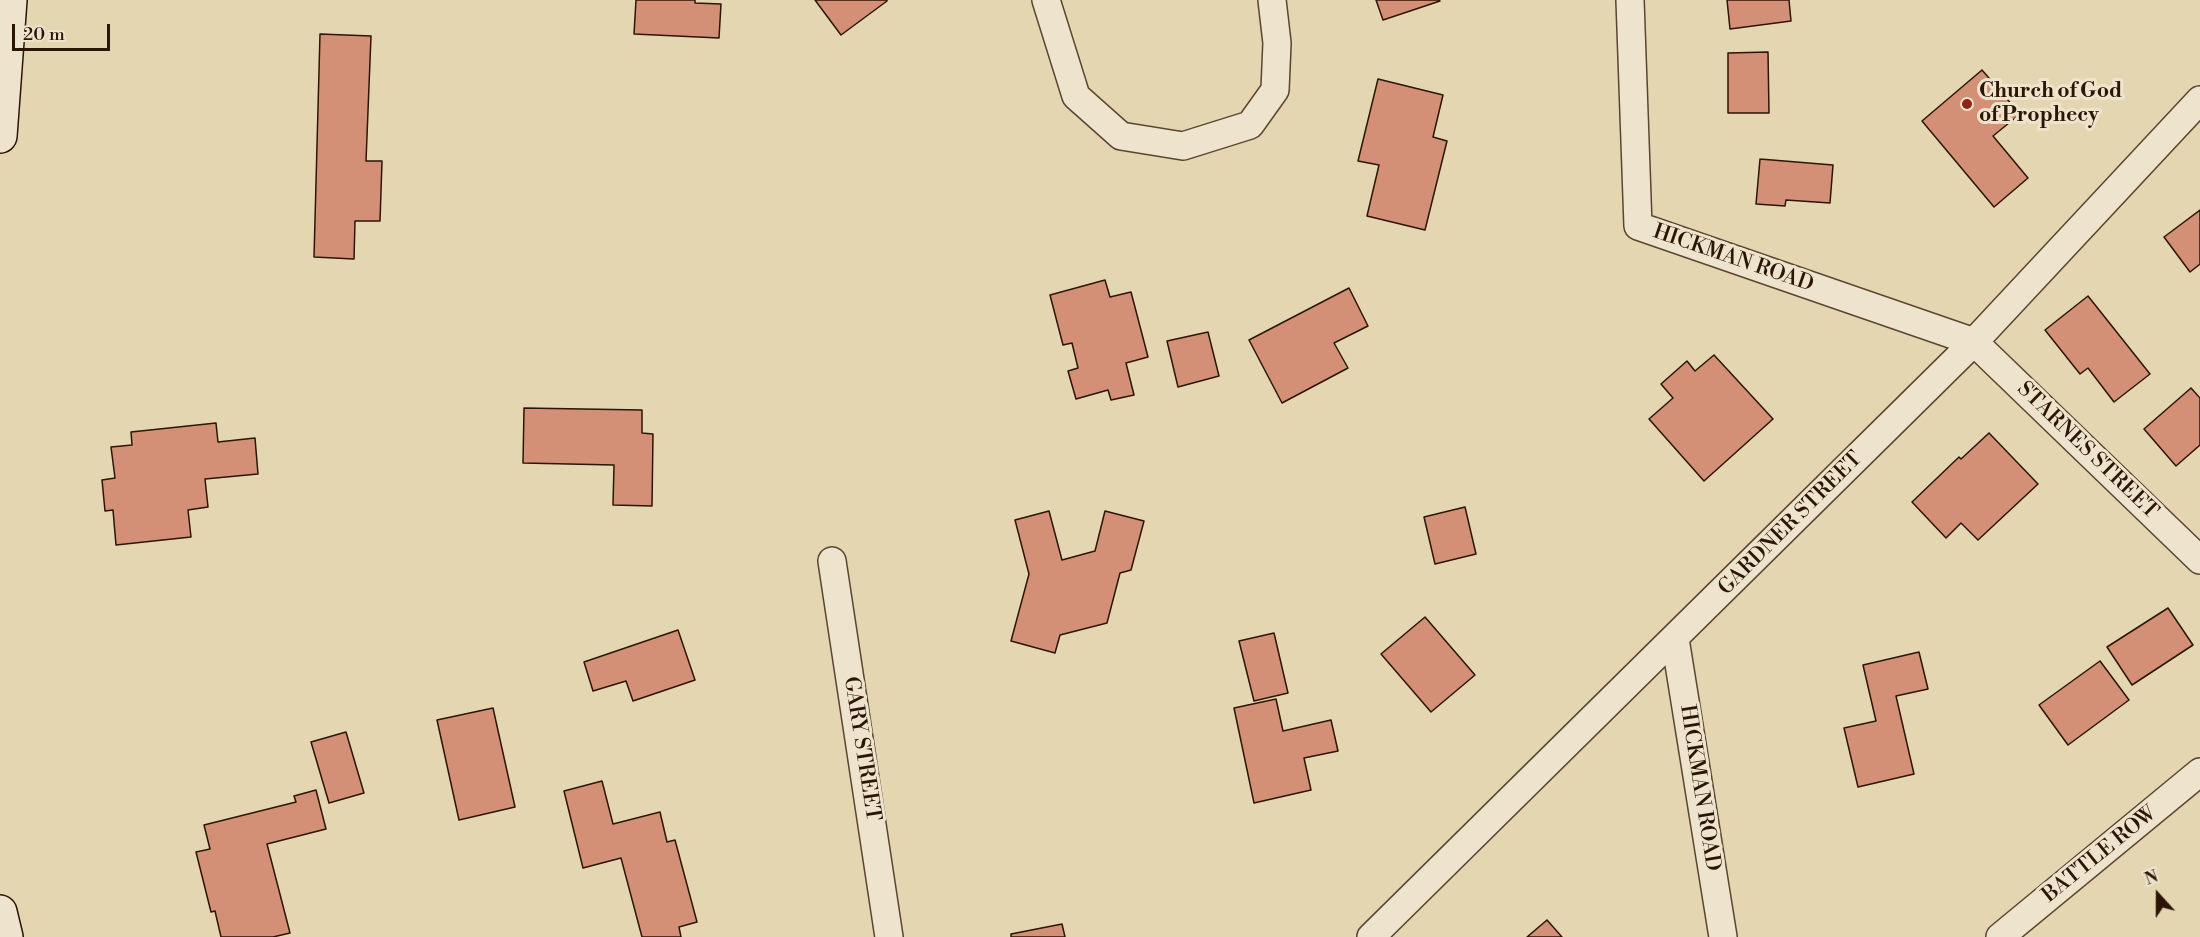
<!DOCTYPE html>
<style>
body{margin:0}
#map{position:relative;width:2200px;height:937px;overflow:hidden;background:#e5d6b2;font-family:"Libre Bodoni",serif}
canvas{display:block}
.north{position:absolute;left:2128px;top:865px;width:60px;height:60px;-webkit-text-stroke:4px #eee4cd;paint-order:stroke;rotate:339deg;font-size:16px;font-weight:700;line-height:24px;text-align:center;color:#2b1505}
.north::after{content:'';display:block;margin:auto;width:21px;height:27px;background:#2b1505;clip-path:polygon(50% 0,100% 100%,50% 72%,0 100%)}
.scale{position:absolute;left:12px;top:24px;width:98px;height:27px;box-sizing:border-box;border:3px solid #2b1505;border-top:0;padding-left:8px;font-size:18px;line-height:21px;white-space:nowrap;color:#2b1505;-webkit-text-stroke:4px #eee4cd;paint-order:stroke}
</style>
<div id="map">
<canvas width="2200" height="937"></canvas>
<div class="north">N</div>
<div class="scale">20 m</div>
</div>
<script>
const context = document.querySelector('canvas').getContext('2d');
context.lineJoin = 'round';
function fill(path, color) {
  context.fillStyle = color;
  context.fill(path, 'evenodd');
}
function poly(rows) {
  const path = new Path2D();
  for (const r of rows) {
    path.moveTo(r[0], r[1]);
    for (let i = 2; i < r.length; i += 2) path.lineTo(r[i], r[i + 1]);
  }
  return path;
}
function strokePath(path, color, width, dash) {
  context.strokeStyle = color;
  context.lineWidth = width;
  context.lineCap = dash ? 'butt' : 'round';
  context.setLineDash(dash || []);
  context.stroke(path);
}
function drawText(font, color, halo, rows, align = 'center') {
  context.font = font + ' "Libre Bodoni",serif';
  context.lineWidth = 6;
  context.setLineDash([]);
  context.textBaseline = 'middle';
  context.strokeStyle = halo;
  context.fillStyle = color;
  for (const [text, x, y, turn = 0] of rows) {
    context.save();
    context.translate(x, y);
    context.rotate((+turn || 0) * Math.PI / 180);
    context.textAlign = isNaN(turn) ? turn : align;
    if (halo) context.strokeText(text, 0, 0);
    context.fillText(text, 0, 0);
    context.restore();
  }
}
const building = poly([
 [636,0,695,0,695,3,721,4,719,38,634,34,636,0],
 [815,0,887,0,887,1,841,35,815,0],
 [1376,0,1439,0,1440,1,1383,20,1376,0],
 [1727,0,1789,0,1791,21,1730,29,1727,0],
 [320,34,371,36,366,161,382,161,380,221,355,221,354,259,314,257,320,34],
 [1768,52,1769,113,1728,113,1728,53,1768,52],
 [1982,70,2020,114,1993,136,2028,178,1994,207,1922,121,1982,70],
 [1378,79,1443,95,1433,137,1447,141,1425,230,1367,216,1379,165,1358,161,1378,79],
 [1760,159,1833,165,1830,203,1786,200,1785,206,1756,204,1760,159],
 [2200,210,2200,264,2190,272,2164,237,2200,210],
 [1105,280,1110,297,1131,292,1148,357,1126,363,1134,395,1111,400,1108,390,1076,399,1068,371,1078,368,1072,343,1063,345,1050,295,1105,280],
 [1349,288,1368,326,1334,343,1348,368,1282,403,1249,340,1349,288],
 [2088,296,2150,374,2114,402,2088,368,2080,374,2045,330,2088,296],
 [1208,332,1219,376,1178,387,1167,341,1208,332],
 [1714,355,1773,419,1704,481,1649,419,1673,398,1661,384,1687,361,1695,371,1714,355],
 [2191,388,2200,398,2200,445,2176,466,2144,429,2191,388],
 [524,408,642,410,642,433,653,434,652,506,613,505,614,465,523,463,524,408],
 [216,423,218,442,255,438,258,474,205,479,208,507,188,510,191,537,116,545,113,510,105,511,102,480,115,478,111,447,132,445,131,432,216,423],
 [1989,433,2038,484,1978,540,1961,523,1946,538,1912,502,1959,457,1961,459,1989,433],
 [1465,507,1476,554,1435,564,1424,517,1465,507],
 [1049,511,1062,560,1095,551,1105,511,1144,521,1131,570,1120,573,1107,623,1060,635,1055,653,1011,641,1029,574,1015,520,1049,511],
 [2168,608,2193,645,2132,685,2107,647,2168,608],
 [1425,617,1475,675,1431,712,1381,654,1425,617],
 [678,630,695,680,633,701,626,681,593,691,584,662,678,630],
 [1274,633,1288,693,1254,701,1239,641,1274,633],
 [1919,652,1928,689,1896,696,1914,774,1858,787,1844,728,1876,721,1863,665,1919,652],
 [2100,661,2129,700,2068,745,2039,705,2100,661],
 [1276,699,1283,731,1331,720,1338,751,1304,758,1311,790,1254,803,1234,708,1276,699],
 [493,708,515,807,459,820,437,720,493,708],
 [346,732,364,793,329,803,311,742,346,732],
 [602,781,613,824,660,812,667,842,675,840,697,922,679,927,681,937,642,937,621,858,583,868,564,791,602,781],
 [316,790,326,829,267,844,290,933,273,937,221,937,215,911,211,912,196,852,210,849,204,825,296,802,294,796,316,790],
 [1547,920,1562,937,1527,937,1547,920],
 [1062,924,1065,937,1011,937,1011,934,1062,924]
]);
fill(building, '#d48f77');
strokePath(building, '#2b1505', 1.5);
const street = poly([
 [1046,0,1076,96,1121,136,1183,146,1250,125,1275,90,1277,43,1272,0],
 [1630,0,1638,226,1974,342,2200,560],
 [832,561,889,937],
 [1675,639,1723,937],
 [1371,937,1974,342,2200,100],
 [2000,937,2200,772]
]);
const secondary = poly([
 [0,136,10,0],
 [0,912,6,937]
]);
strokePath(street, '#5a4530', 30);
strokePath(secondary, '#2b1505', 36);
strokePath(street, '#eee4cd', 27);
strokePath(secondary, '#eee4cd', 33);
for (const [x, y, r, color] of [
 [1967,104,6,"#8f2418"]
]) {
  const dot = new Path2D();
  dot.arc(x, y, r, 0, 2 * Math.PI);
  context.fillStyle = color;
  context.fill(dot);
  strokePath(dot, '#eee4cd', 2);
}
drawText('bold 21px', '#2b1505', '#eee4cd', [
 ["Church of God",1979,92],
 ["of Prophecy",1979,116]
], 'left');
drawText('21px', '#2b1505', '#eee4cd', [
 ["HICKMAN ROAD",1733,259,19],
 ["STARNES STREET",2087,451,44],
 ["GARDNER STREET",1791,524,-45],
 ["GARY STREET",861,749,81],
 ["HICKMAN ROAD",1699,788,81],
 ["BATTLE ROW",2100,855,-39]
]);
</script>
